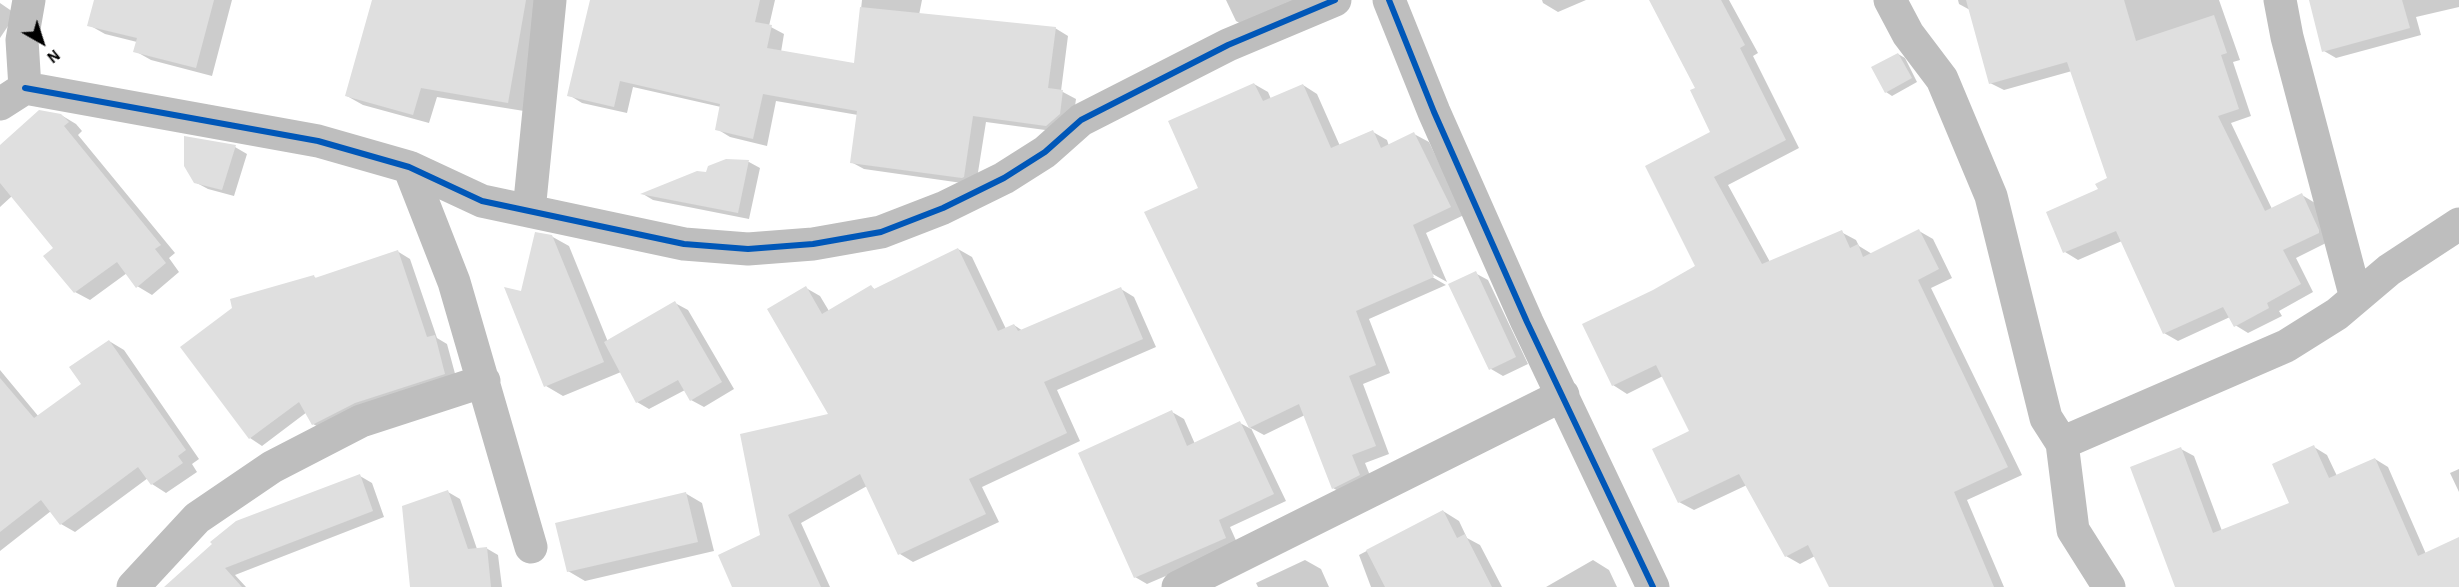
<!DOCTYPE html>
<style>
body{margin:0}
#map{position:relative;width:2459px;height:587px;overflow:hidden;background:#fff;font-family:"Alegreya Sans",sans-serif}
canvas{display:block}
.north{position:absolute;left:12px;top:12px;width:60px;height:60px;-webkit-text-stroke:4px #fff;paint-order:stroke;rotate:141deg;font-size:16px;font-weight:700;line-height:24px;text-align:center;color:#000}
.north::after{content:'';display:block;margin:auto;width:21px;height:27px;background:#000;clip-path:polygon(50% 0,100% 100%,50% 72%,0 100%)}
</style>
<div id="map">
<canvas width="2459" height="587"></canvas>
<div class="north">N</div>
</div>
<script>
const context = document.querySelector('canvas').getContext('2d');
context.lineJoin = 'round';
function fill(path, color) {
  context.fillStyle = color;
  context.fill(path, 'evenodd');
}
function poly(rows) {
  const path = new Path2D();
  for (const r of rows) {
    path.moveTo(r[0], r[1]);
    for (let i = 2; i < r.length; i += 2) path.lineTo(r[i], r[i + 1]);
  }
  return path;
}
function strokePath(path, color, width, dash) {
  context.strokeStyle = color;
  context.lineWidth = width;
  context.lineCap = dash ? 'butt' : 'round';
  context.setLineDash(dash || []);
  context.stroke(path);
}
fill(poly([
 [95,0,232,0,212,76,151,60,135,51,137,42,105,34,89,25],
 [373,0,543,0,524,111,437,97,429,123,363,105,347,96],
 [591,0,775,0,769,26,784,34,781,52,855,65,862,0,922,0,919,15,1055,28,1068,36,1061,91,1076,99,1073,121,1060,132,986,122,976,185,864,169,851,162,858,115,776,101,767,146,730,137,717,129,721,107,633,87,627,113,582,103,569,95],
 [1226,0,1323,0,1252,30,1236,21],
 [1542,0,1586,0,1558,12,1543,3],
 [1688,0,1729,0,1758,53,1753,56,1799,148,1728,185,1770,262,1841,232,1856,240,1859,246,1872,254,1919,231,1933,239,1952,278,1931,288,2022,475,1967,500,2004,587,1831,587,1815,556,1800,564,1786,556,1747,485,1694,510,1679,502,1691,432,1663,376,1627,394,1613,385,1653,291,1696,266,1712,133,1697,88],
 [1958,0,2219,0,2240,60,2233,62,2251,116,2231,123,2272,209,2302,195,2315,203,2332,240,2296,258,2313,292,2279,311,2282,316,2248,333,2235,325,2230,317,2178,341,2164,333,2122,241,2078,260,2065,252,2100,190,2109,179,2072,71,2004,90,1990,83,1970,10,1959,4],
 [2327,0,2459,0,2459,7,2416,17,2421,35,2336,58,2324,51],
 [0,3,16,14,0,38],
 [1898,54,1905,58,1917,82,1892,96,1886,92],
 [1254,84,1268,92,1271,99,1303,85,1317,94,1340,146,1373,132,1387,140,1389,146,1414,134,1429,142,1464,215,1426,233,1447,282,1429,272,1427,274,1446,285,1369,319,1390,373,1363,384,1389,454,1365,463,1373,483,1347,496,1333,488,1305,415,1264,435,1251,428,1286,501,1230,527,1238,545,1147,584,1135,577,1172,412,1184,419,1195,444,1240,423,1251,429,1146,213,1200,188],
 [61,115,76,124,82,131,78,135,175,253,169,258,179,272,152,295,137,286,127,273,90,300,75,292,55,248,12,196,0,207,0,147],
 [235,147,247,154,234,196,208,189,195,182],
 [726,160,749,162,760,168,749,219,653,200,643,194,708,174],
 [551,236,569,246,608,342,675,303,688,310,734,389,704,407,691,400,685,390,649,409,637,402,621,372,563,396,546,386,523,292],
 [958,249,972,257,1006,329,1014,325,1023,331,1121,289,1134,297,1156,347,1057,390,1080,441,982,487,999,522,913,562,900,554,867,486,801,523,830,587,734,587,830,416,806,288,820,296,829,311,871,287,876,290],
 [397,251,410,259,437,338,447,344,457,381,326,431,313,424,307,412,262,446,250,438,314,277,318,279],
 [1475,273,1488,280,1528,364,1503,376,1491,369],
 [109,341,124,350,199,459,192,464,197,472,166,493,152,484,148,478,75,532,61,524,51,511,0,551,0,370,39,417,83,384],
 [2314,447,2327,455,2337,476,2375,459,2388,467,2426,554,2459,538,2459,587,2186,587,2181,449,2194,456,2222,531,2291,503],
 [2459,469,2459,492,2450,473],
 [360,476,372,483,384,517,235,575,246,587,166,587],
 [448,492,460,499,477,549,486,548,498,555,502,587,411,587],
 [685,493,702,503,714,551,585,581,568,571],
 [1443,511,1459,521,1467,538,1480,545,1502,587,1371,587,1359,555],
 [1305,560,1321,569,1329,587,1258,587,1256,583],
 [1593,560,1609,570,1617,587,1546,587]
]), '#0003');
fill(poly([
 [94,0,214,0,196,68,133,52,137,38,87,26],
 [372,0,526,0,508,103,421,88,413,115,345,96],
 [590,0,760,0,755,22,772,25,767,48,854,63,860,7,1056,27,1048,88,1063,90,1060,114,1046,126,973,116,964,177,962,178,850,163,857,111,763,94,753,139,715,130,720,104,620,81,614,107,567,96],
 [1649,0,1721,0,1745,45,1740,48,1786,140,1714,177,1762,264,1842,230,1850,248,1858,244,1863,257,1919,229,1939,269,1918,280,2008,467,1954,492,1994,587,1829,587,1808,545,1785,557,1739,474,1678,503,1652,449,1689,431,1656,365,1612,386,1582,324,1653,290,1695,266,1645,166,1710,132,1690,90,1695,88],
 [1966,0,2124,0,2136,41,2214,15,2227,53,2221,55,2239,109,2218,116,2265,211,2302,193,2319,230,2319,233,2283,250,2301,284,2267,303,2269,308,2234,327,2223,307,2163,334,2116,231,2063,253,2046,212,2098,189,2095,184,2107,178,2067,62,1989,84],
 [2309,0,2402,0,2410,28,2322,52],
 [1898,53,1912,78,1885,93,1871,67],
 [1254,83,1263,101,1303,84,1331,148,1373,130,1381,148,1414,132,1451,207,1413,225,1434,277,1356,311,1376,365,1349,376,1376,446,1352,455,1360,475,1332,489,1299,404,1249,428,1144,212,1198,188,1168,121],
 [39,110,61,114,69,122,64,126,161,245,155,249,166,263,136,288,117,262,74,293,43,256,53,248,0,183,0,145],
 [184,136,236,145,222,190,194,183,184,166],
 [726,159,749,160,738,213,640,194,697,171,706,172,708,166],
 [535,232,552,235,604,362,544,387,504,287,521,291],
 [958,248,998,331,1014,324,1018,331,1121,287,1143,339,1044,382,1067,433,969,479,986,514,898,555,860,474,788,515,821,587,732,587,718,555,760,535,740,434,828,414,767,309,806,286,822,314,871,285,874,289],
 [398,250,427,337,435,335,445,374,355,403,312,425,299,402,249,439,180,347,232,308,230,299,314,275,315,278],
 [1476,271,1516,357,1489,370,1448,284],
 [675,301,722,382,690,401,678,380,636,403,604,342],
 [109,340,186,450,178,456,183,463,151,485,138,467,60,525,41,500,0,532,0,378,34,418,81,384,69,367],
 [1172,410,1187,446,1240,421,1274,494,1219,520,1226,538,1134,578,1078,453],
 [2314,445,2329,478,2375,458,2418,556,2459,537,2459,587,2175,587,2130,467,2181,447,2213,533,2289,503,2272,464],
 [360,474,373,511,225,568,242,587,164,587,212,544,210,542,236,521],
 [448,490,468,549,487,547,491,587,410,587,402,506],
 [686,492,698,542,567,572,555,523],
 [1443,510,1457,538,1465,534,1492,587,1385,587,1366,550]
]), '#dfdfdf');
strokePath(poly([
 [1389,0,1434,112,1527,322,1653,587],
 [1890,0,1908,34,1942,79,1991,196,2046,418,2062,443,2073,530,2109,587],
 [2280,0,2287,37,2356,298],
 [25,88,318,141,409,167,482,201,684,244,748,249,813,244,881,232,943,208,1004,178,1045,152,1081,120,1228,45,1335,0],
 [0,104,25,88,22,40,29,0],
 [409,167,454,282,531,547],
 [529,211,550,0],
 [2062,443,2286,346,2337,314,2389,270,2459,224],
 [133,587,197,518,272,467,361,421,484,381],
 [1178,587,1563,395]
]), '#bebebe', 33);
strokePath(poly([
 [1389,0,1434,112,1527,322,1653,587],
 [25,88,318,141,409,167,482,201,684,244,748,249,813,244,881,232,943,208,1004,178,1045,152,1081,120,1228,45,1335,0]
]), '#0057b8', 6);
</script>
